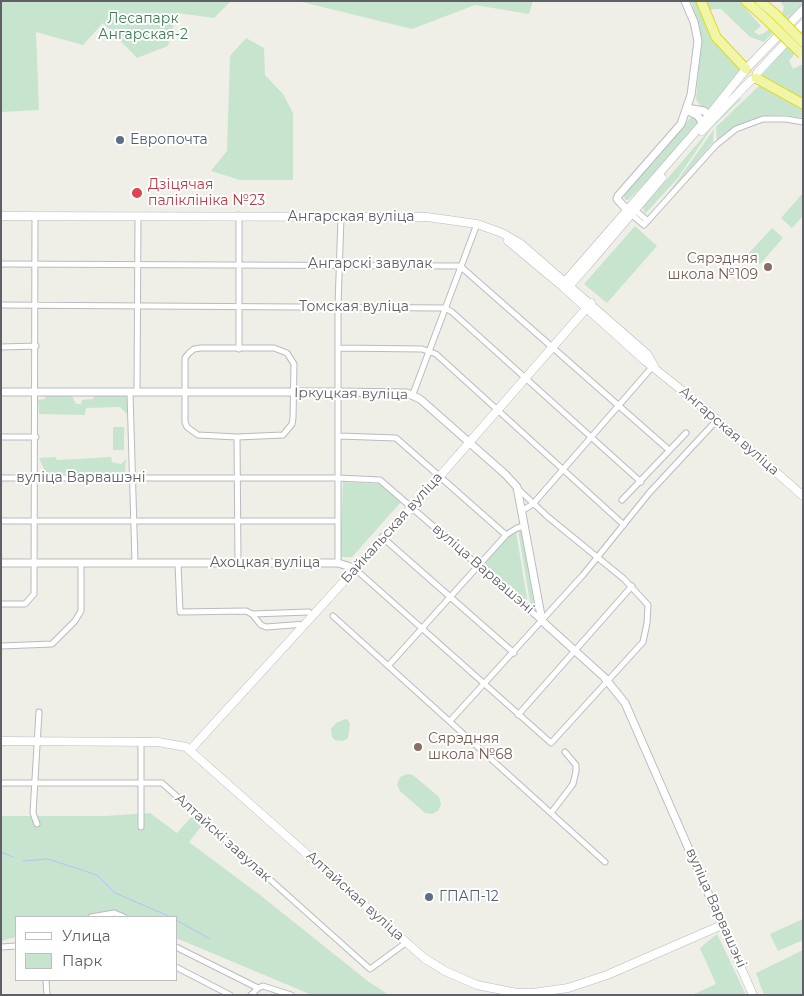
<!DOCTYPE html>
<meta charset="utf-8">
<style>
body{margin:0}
#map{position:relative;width:804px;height:996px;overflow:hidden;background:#efefe8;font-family:Montserrat,sans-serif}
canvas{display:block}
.frame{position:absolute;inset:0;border:2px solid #5f6066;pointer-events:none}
.legend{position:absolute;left:15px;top:916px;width:162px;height:65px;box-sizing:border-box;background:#fff;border:1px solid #bfbfc2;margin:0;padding:6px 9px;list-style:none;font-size:15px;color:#5f6066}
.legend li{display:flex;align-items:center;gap:10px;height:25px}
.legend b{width:25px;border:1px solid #bfbfc2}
</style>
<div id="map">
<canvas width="804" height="996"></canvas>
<div class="frame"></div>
<ul class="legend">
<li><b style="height:6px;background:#fff"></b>Улица</li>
<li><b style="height:14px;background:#c7e4cf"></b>Парк</li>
</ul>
</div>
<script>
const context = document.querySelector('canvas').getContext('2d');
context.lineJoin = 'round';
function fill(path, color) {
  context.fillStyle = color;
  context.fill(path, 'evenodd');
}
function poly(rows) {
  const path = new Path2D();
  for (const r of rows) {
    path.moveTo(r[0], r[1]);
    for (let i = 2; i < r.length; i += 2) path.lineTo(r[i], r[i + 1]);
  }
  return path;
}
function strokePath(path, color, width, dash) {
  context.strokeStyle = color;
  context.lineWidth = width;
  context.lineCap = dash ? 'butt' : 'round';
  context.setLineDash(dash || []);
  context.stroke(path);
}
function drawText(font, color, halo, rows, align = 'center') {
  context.font = font + ' Montserrat,sans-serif';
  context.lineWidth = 4;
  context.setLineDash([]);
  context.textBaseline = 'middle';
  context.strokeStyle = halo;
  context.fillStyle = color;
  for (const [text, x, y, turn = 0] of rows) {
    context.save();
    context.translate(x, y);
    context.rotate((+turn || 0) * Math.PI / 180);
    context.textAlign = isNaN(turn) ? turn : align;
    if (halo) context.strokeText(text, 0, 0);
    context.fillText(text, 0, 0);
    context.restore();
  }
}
fill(poly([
 [1,1,231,1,214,18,177,13,168,46,137,58,103,23,83,45,36,32,39,110,1,112],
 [298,1,533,1,529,14,475,5,412,29],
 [691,1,699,1,719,46,740,69,739,73,710,109,700,106,696,99,701,45,699,25],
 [703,1,739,1,761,26,754,32,759,35,766,32,782,14,784,7,780,1,803,1,803,6,768,41,793,10,764,42,750,37,721,9,712,9,708,16],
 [803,27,803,43,789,61,793,69,803,64,803,101,762,78,762,75],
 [246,38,264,48,265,75,283,94,293,113,293,180,240,180,211,171,227,151,230,56],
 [761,84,803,106,803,118,785,115,765,116,740,125,717,141,716,127],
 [740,98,741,99,711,129,677,179,645,214,643,207,716,122],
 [692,116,695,117,698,124,656,172,628,200,625,200,624,194],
 [714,129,713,142,662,201,678,180],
 [803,193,803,216,792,228,781,218],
 [635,226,657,246,607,303,584,284],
 [772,228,783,238,760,264,748,254],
 [71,394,76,404,81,404,82,400,93,399,96,394,128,396,127,414,120,407,86,408,85,415,39,414,38,400,45,399,45,395],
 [113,427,124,427,124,450,113,450],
 [56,457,57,460,111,457,112,462,121,464,126,459,125,475,46,473,39,458],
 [343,482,380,484,401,502,352,557,340,557],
 [518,530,523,530,535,612,530,602],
 [516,531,528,605,483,565,507,536],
 [345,719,348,720,350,724,348,738,343,741,335,740,332,737,331,729,336,723],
 [407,774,413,775,439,797,441,804,438,811,432,814,425,813,400,791,397,785,400,777],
 [150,813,177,833,194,814,204,823,189,842,260,895,369,982,389,995,312,995,176,938,176,917,125,917,114,913,97,917,16,917,16,937,1,941,1,816,104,816],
 [803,919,803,940,778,951,770,934],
 [717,934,746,995,692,995,716,984,700,948],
 [803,950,803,995,764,995,756,973]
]), '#c7e4cf');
strokePath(poly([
 [1,852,13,857],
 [23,861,48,859,97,875,115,893,171,917],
 [176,920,210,939]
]), '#b0c4f7', 1);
const minor = poly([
 [632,210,636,211,648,221],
 [632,215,644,225,716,145,736,129,763,119,786,119,803,122],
 [1,264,460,266,669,450],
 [1,305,445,308,452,312,641,482],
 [1,347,36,346],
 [274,348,287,353,294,364,293,418,292,424,283,435,237,437,198,435,187,427,185,422,185,358,189,353,194,349,201,348,274,348],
 [339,348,422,349,436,354,624,525],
 [239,349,239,215],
 [137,392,138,216],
 [130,393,135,563],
 [413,394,477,224],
 [339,436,396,438,506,535],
 [1,437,36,437],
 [237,437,238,562],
 [1,478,338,478,380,480,541,620],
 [622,500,686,433],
 [523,510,533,504,653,366],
 [1,521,338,521],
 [382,537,514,653],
 [178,563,180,612,246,611,252,614,309,612],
 [338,563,338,306,341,217],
 [354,568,551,743,643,642,647,623,648,605,624,579,548,517,517,488],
 [1,604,25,604,34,594,35,216],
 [252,614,261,625,266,627,306,624],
 [333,616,605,862],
 [1,646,52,644,75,621,81,611,81,564],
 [388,666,506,535,517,528,525,526],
 [518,715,632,586],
 [450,721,583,575,650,492,717,420],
 [141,741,141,827],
 [1,783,162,783,370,969,407,942],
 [551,813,573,784,576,771,576,765,565,752],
 [37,824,33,813,39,712],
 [91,917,114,913,124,917],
 [1,947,16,946],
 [176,947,258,988],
 [176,967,230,995],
 [46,980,47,995],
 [258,988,263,986,291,995],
 [251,995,258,988]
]);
const tertiary = poly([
 [687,108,704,111,709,115,708,121],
 [686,110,697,115,703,123],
 [630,213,617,199,618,196,681,124,691,95,698,41,694,22,685,1],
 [1,392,339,392,407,393,420,399,505,474,517,487,542,621,604,677,625,703,722,925],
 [1,563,338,563,354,568]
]);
const secondary = poly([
 [702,131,751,80,756,78,757,73,803,24],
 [1,216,427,217,477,224,502,233,521,244,647,354,654,366],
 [508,241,562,286,644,360,705,409,803,496],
 [563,284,703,123,746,69,803,10],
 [565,286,570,285,588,265,662,178],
 [1,741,158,742,186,747,424,958,445,971,477,985,517,993,533,993,568,988,607,975,722,925,753,995],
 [190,750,440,476,591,303]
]);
const trunk = poly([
 [701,1,716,37,746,69],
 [746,1,768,21],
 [760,1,775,14],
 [756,78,803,104]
]);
strokePath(minor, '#babac0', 7);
strokePath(tertiary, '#babac0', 9);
strokePath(secondary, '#b9b9bf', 9);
strokePath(trunk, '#e0da17', 11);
strokePath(minor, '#fff', 5);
strokePath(tertiary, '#fff', 7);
strokePath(secondary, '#fff', 8);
strokePath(trunk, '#f0f5a8', 9);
const trunkBridge = poly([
 [775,14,803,42],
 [768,21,802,54]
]);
strokePath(trunkBridge, '#e0da17', 11, []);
strokePath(trunkBridge, '#f0f5a8', 9);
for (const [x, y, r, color] of [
 [120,140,5,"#5c6f8a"],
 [137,193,6,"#e0444e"],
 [768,267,5,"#8d6e63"],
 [418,747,5,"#8d6e63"],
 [429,897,5,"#5c6f8a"]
]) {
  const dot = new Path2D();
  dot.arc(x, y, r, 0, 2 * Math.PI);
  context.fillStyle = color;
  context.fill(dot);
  strokePath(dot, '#fff', 2);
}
drawText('14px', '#3d7f53', '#fff', [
 ["Лесапарк",143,19],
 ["Ангарская-2",143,35]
]);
drawText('14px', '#4e5e75', '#fff', [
 ["Европочта",130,140],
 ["ГПАП-12",439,897]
], 'left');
drawText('14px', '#be3a42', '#fff', [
 ["Дзіцячая",148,185],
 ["паліклініка №23",148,201]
], 'left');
drawText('14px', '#5f6066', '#fff', [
 ["Ангарская вуліца",351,217],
 ["Ангарскі завулак",370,264],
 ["Томская вуліца",354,307],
 ["Іркуцкая вуліца",351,394,1],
 ["Ангарская вуліца",729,431,41],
 ["вуліца Варвашэні",81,478],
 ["Байкальская вуліца",392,528,-48],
 ["Ахоцкая вуліца",265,563],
 ["вуліца Варвашэні",483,569,41],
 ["Алтайскі завулак",223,838,42],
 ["Алтайская вуліца",355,896,42],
 ["вуліца Варвашэні",716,908,66]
]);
drawText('14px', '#785e54', '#fff', [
 ["Сярэдняя",758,259],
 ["школа №109",758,275],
 ["Сярэдняя",428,739,"left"],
 ["школа №68",428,755,"left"]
], 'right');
</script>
